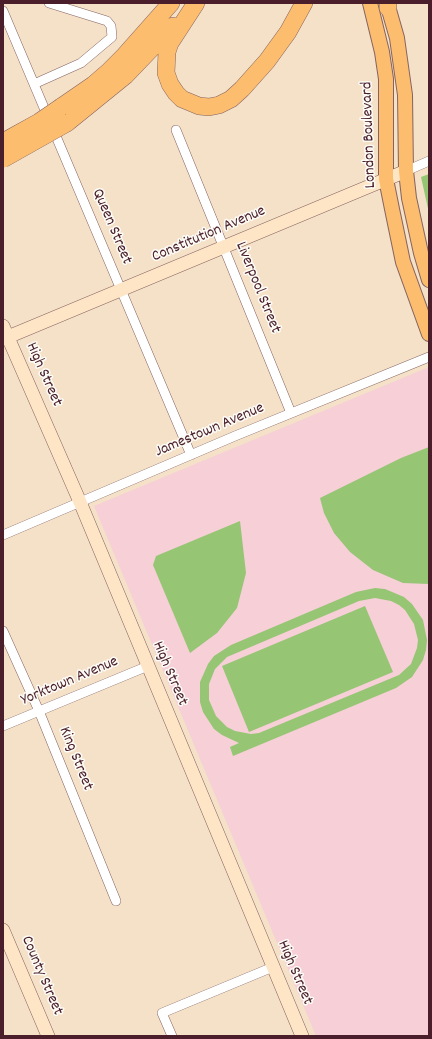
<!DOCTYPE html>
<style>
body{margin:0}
#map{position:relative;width:432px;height:1039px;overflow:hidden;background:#f4e1c7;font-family:Dekko,sans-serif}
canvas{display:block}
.frame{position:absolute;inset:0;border:4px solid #4a1f2b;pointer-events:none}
</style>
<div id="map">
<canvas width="432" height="1039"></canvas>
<div class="frame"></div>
</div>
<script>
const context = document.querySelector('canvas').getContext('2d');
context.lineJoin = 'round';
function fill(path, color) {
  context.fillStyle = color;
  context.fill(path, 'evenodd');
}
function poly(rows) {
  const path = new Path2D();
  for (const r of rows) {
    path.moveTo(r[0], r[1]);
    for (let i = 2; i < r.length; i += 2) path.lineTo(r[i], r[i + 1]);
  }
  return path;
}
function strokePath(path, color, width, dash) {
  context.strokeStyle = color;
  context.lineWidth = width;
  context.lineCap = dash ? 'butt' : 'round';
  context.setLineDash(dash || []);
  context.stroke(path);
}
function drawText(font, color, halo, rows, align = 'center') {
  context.font = font + ' Dekko,sans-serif';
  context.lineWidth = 3;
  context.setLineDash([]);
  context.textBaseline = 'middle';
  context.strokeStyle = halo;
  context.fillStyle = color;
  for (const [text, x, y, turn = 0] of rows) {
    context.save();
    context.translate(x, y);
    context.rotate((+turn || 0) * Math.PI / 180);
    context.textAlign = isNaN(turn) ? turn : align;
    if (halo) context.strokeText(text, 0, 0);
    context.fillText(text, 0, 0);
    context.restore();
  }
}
fill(poly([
 [429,367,429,1036,316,1036,94,506]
]), '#f6cfd7');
fill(poly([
 [429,174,429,213,421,177],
 [429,447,429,584,403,583,373,570,350,552,334,533,324,513,320,498,401,458],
 [240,521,246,573,237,608,217,633,190,653,153,565,156,556],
 [375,588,385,589,404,597,412,604,423,620,427,640,426,650,423,660,412,677,396,688,233,756,230,747,239,743,222,735,214,729,203,712,200,702,200,682,208,664,214,656,231,645,356,592],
 [375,598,391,601,399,605,405,610,414,624,418,640,417,648,411,664,399,675,259,733,251,734,235,731,227,727,216,716,209,700,209,684,215,669,227,657,359,601],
 [365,606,393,672,249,732,222,666]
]), '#96c574');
const street = poly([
 [3,11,191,455],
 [34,84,81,63,112,37,111,26,107,21,49,3],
 [176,130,291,413],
 [406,171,429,161],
 [3,535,235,436,429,357],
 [3,631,39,711,116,901],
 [3,726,148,666],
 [172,1036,162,1013,273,967]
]);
const secondary = poly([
 [3,326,80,502,302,1036],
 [3,339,406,171],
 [3,930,48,1036]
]);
const primary = poly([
 [370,3,382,52,386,79,386,179,392,209,403,262,429,334],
 [387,3,397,38,405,95,406,171,409,198,421,253,429,280]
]);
const highway = poly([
 [196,3,170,43,167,52,166,73,170,84,176,93,182,99,199,106,209,107,219,105,231,99,242,89,267,61,288,32,304,3],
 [388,3,388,8],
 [61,107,93,85,108,72,125,55,171,3],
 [67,123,125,76,173,26]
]);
strokePath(street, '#866362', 10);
strokePath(secondary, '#866362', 14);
strokePath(primary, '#866362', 16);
strokePath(highway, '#866362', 18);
strokePath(street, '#fff', 9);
strokePath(secondary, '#fee5c5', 13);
strokePath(primary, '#fcbd6e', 14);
strokePath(highway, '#fcbd6e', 17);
const highwayBridge = poly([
 [3,142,39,122,61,107],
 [3,159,67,123]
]);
strokePath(highwayBridge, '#866362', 18, []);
strokePath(highwayBridge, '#fcbd6e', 17);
drawText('16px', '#4a1f2b', '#fdfcf7', [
 ["London Boulevard",370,135,-92],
 ["Queen Street",111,227,67],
 ["Constitution Avenue",209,235,-23],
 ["Liverpool Street",257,288,68],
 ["High Street",43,375,66],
 ["Jamestown Avenue",210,431,-23],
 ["High Street",169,674,67],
 ["Yorktown Avenue",70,682,-23],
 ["King Street",75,759,68],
 ["High Street",294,973,67],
 ["County Street",41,976,67]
]);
</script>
